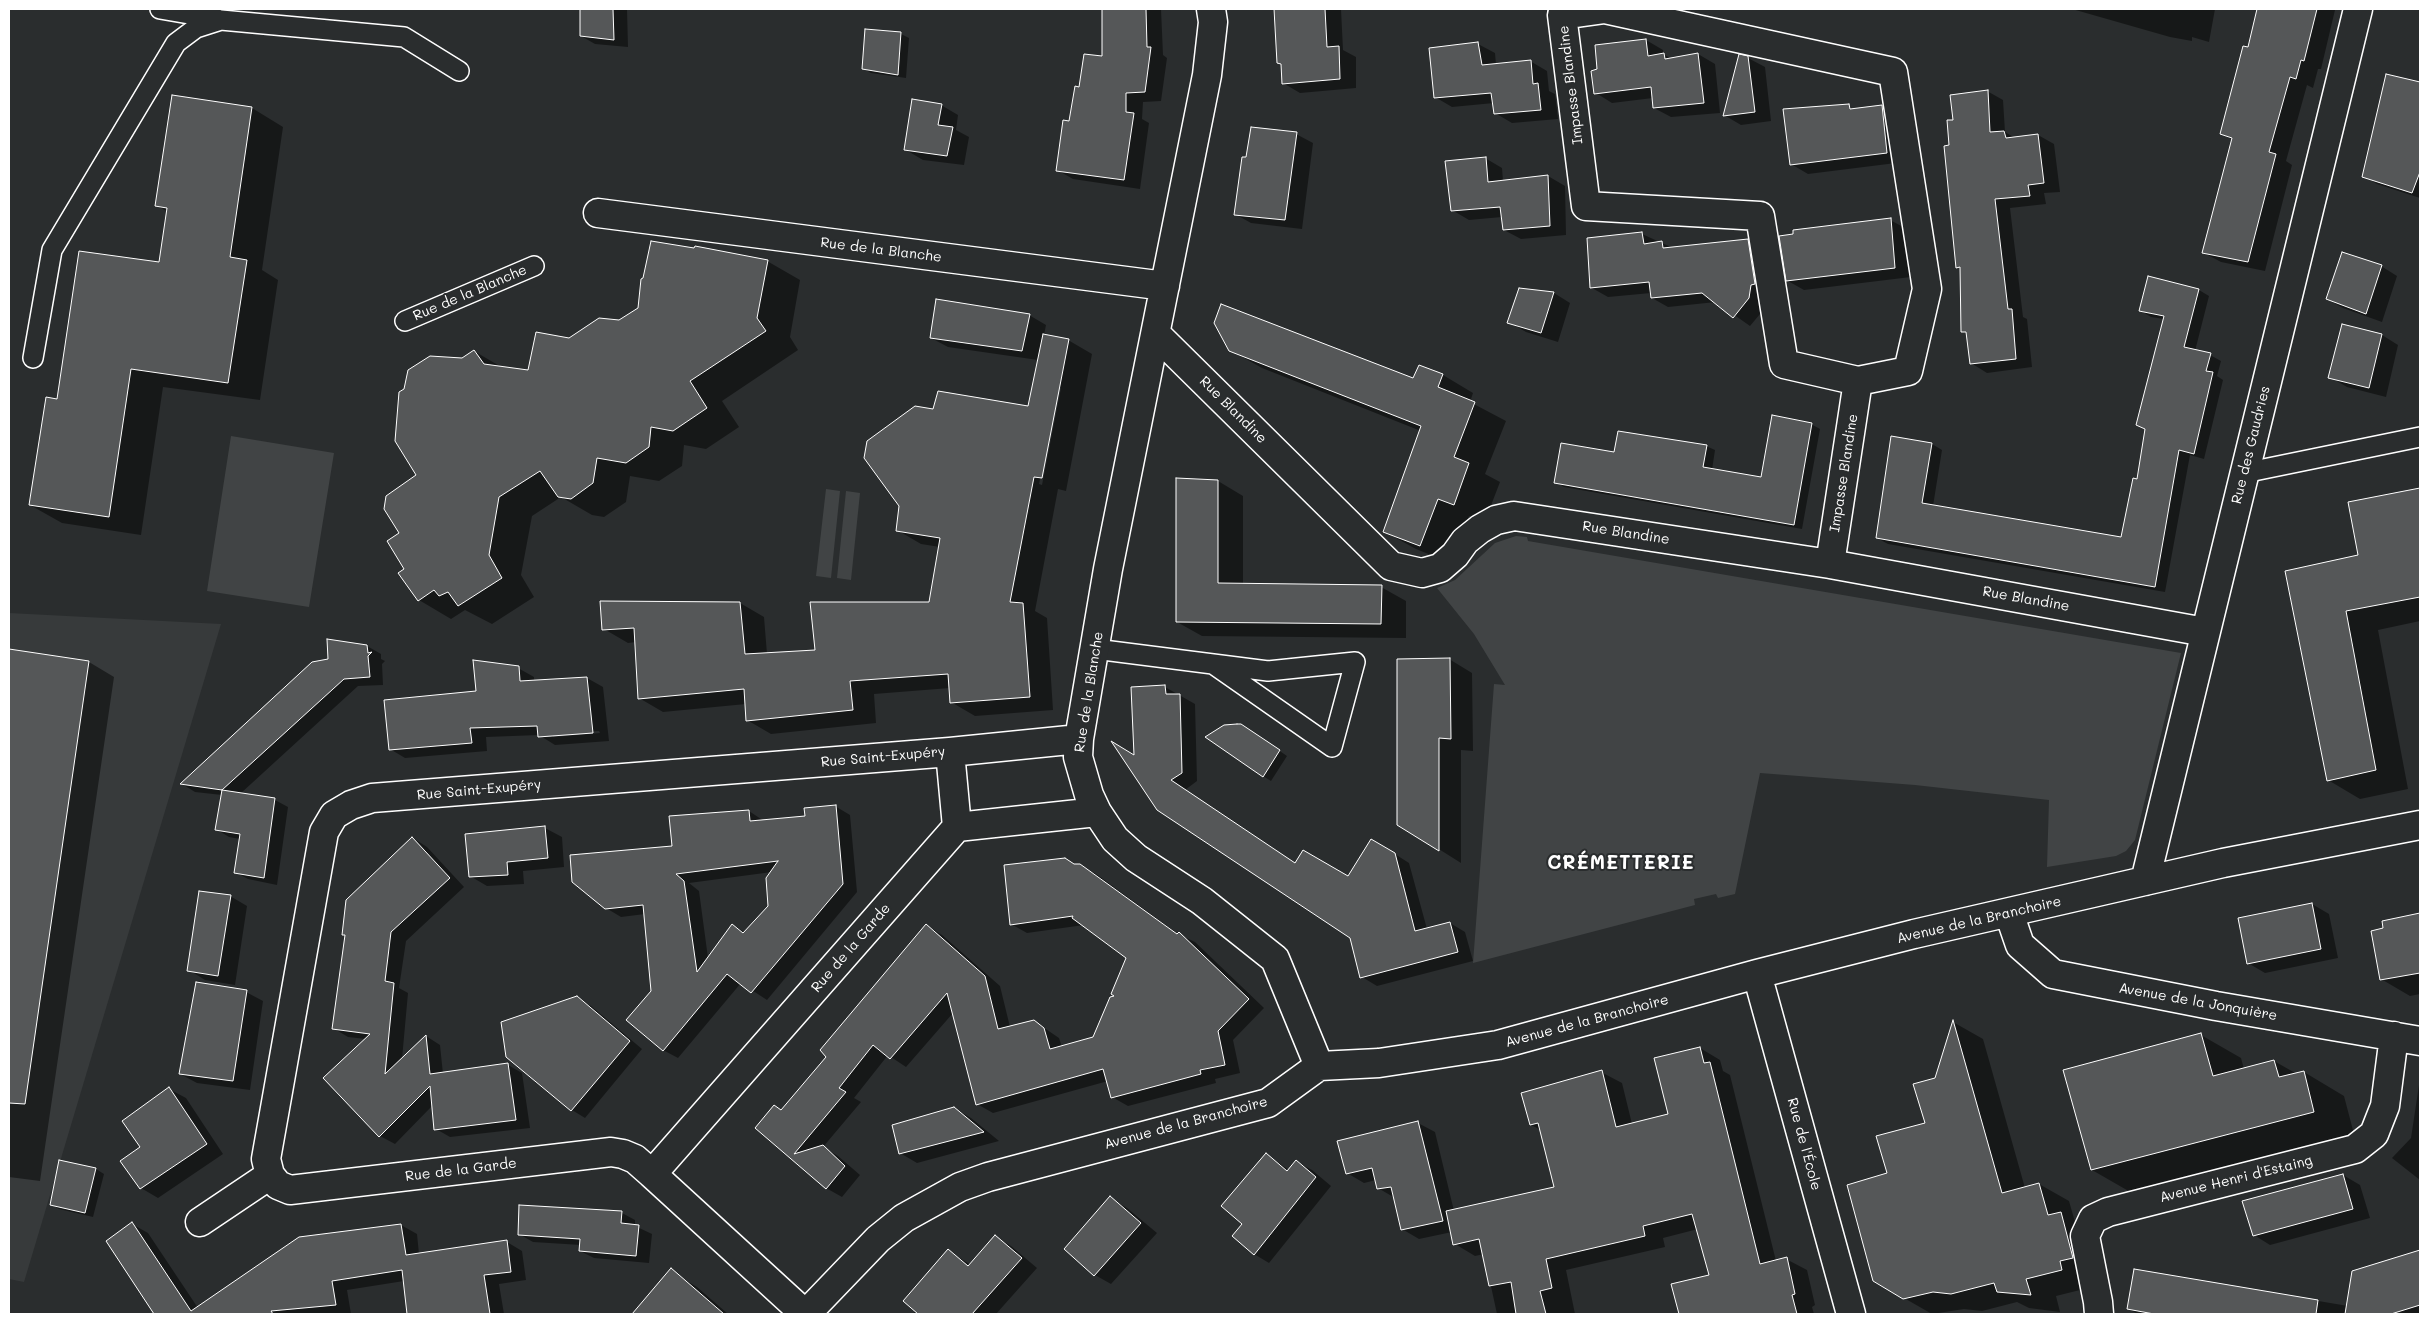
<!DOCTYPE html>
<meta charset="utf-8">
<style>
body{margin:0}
#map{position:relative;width:2429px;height:1323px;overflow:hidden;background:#2a2d2e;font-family:Mali,sans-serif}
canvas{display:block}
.frame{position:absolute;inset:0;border:10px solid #fff;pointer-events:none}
</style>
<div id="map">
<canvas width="2429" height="1323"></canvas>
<div class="frame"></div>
</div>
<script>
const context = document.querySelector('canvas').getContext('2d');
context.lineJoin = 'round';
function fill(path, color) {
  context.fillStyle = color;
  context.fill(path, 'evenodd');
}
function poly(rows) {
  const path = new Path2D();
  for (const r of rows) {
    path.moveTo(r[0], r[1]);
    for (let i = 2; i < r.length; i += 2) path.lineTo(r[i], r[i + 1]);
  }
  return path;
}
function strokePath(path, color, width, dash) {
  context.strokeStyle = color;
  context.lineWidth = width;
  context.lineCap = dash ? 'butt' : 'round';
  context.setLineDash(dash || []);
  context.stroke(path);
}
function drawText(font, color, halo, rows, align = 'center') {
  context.font = font + ' Mali,sans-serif';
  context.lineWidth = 4;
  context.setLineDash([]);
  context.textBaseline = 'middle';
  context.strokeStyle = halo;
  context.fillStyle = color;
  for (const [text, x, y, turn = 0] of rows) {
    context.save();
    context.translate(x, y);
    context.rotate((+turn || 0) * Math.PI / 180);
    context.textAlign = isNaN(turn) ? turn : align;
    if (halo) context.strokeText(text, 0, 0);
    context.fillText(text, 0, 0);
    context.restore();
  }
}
fill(poly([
 [9,613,221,624,24,1282,9,1279]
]), '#373a3b');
fill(poly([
 [231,436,334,453,309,607,207,591],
 [826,489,840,491,831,578,816,576],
 [846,491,860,493,851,580,837,578],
 [1516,536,1527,537,1528,541,2181,653,2135,840,2126,851,2116,856,2047,867,2049,800,1915,785,1760,773,1735,894,1718,898,1716,894,1694,899,1695,905,1473,963,1494,684,1505,685,1474,634,1437,588,1455,580,1495,543]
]), '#414445');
fill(poly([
 [581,9,627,9,628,47,595,44,581,36],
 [1103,9,1161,9,1163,55,1167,58,1161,101,1143,102,1142,119,1149,123,1140,189,1073,179,1057,170,1081,88,1103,58],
 [1273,9,1341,9,1343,50,1356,57,1356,88,1300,93,1283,83,1282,65,1278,63],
 [2072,9,2215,9,2209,42,2192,37,2192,41,2170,37],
 [2259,9,2335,10,2321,69,2318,69,2313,88,2307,85,2286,161,2292,165,2265,271,2221,262,2204,253,2233,140,2221,133,2249,48],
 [901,34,909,38,906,78,871,73,863,68],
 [1646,40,1663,50,1663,54,1672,59,1698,54,1715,64,1720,113,1671,117,1654,108,1653,98,1612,103,1596,93,1599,69],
 [1478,44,1495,53,1496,65,1530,61,1547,71,1549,91,1555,94,1558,119,1512,123,1495,113,1494,103,1452,107,1435,97],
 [1748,58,1765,67,1771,121,1741,125,1724,115],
 [2387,76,2420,83,2420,198,2377,184,2364,176],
 [1987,91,2003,100,2005,132,2015,138,2038,135,2054,144,2060,192,2044,193,2046,204,2010,208,2023,317,2027,319,2032,367,1987,373,1971,363,1967,334,1962,331,1961,269,1958,267,1951,147,1955,121],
 [941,105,958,115,956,130,969,137,964,165,923,160,906,150],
 [1848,106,1856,110,1881,106,1898,116,1904,162,1808,174,1791,164],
 [252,108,283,127,262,270,278,280,260,400,163,387,141,535,62,523,30,505,58,400,160,264,168,212,156,205],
 [1296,134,1313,143,1302,229,1251,223,1235,214,1247,158],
 [1485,158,1502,168,1503,181,1548,176,1565,186,1566,235,1521,239,1504,230,1502,217,1469,220,1452,210],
 [1890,220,1907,229,1911,277,1804,290,1788,281],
 [1642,234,1673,248,1748,240,1764,250,1765,308,1750,326,1716,302,1668,307,1652,298,1651,293,1608,297,1592,288],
 [767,261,800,280,790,337,798,350,722,401,739,427,706,449,684,445,682,466,659,481,630,476,626,502,604,517,592,515,561,497,532,516,521,575,534,597,492,624,465,610,451,619,419,600,406,569,401,534,418,475,462,360,474,351,503,368,529,371,569,339,619,322],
 [2381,266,2397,276,2382,322,2343,308,2327,299],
 [1519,289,1554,293,1570,303,1558,342,1526,332,1509,322],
 [2199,290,2209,296,2195,351,2210,355,2221,361,2217,376,2223,380,2204,459,2190,455,2165,592,1888,544,1877,538,1932,444,1942,450,1933,506,2122,538,2138,480,2164,319,2151,317,2141,311],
 [1029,315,1046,325,1044,335,1068,340,1092,354,1066,491,1058,489,1035,611,1047,618,1053,710,975,716,951,702,950,688,874,694,876,723,771,734,747,720,746,704,663,712,639,698,636,642,628,643,604,629,740,603,764,617,767,654,816,652,930,604,940,547,921,544,897,530,934,410,1029,407,1038,360,948,347,931,338],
 [1058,387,1061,388,1042,485,1039,484],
 [2382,335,2398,345,2386,397,2347,387,2330,377],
 [1230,350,1414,380,1443,375,1473,393,1470,402,1506,421,1485,474,1500,482,1485,521,1469,516,1451,563,1416,549,1385,532,1421,431,1262,368],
 [1811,424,1820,429,1802,529,1564,487,1556,482,1615,454,1706,446,1715,450,1712,470,1762,478],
 [1218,481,1243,496,1243,585,1381,587,1406,601,1406,638,1202,636,1177,622],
 [2420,489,2420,621,2378,630,2408,789,2360,799,2328,780,2287,572,2360,556,2349,503],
 [367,646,381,654,381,659,385,661,382,664,383,685,358,686,240,794,275,800,288,807,277,885,248,879,235,872,240,839,229,837,216,829,222,795,195,792,182,784],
 [9,650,89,662,114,677,40,1181,9,1177],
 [1449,659,1472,673,1473,751,1461,750,1461,863,1399,824],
 [518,668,534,677,534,682,587,678,603,687,609,741,555,745,539,735,486,737,487,751,405,758,390,749],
 [599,731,600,733,553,737,553,734],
 [1165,687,1195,704,1197,781,1185,790,1296,864,1348,877,1387,849,1409,863,1427,929,1450,923,1465,932,1473,961,1377,986,1362,977,1351,937,1135,756],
 [1249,730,1287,756,1271,781,1263,776],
 [835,806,850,815,857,892,767,1000,741,983,678,1058,663,1050,652,991,645,914,621,917,606,908,673,847,749,811,764,821,806,817],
 [772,872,769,907,746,933,733,925,708,958,699,891,689,883],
 [545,828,562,837,564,867,523,871,524,884,487,886,470,876],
 [413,838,427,847,464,887,406,941,399,988,408,993,402,1059,426,1036,440,1045,443,1074,508,1065,522,1073,530,1128,450,1137,436,1129,433,1105,395,1144,380,1136,366,1039,348,1037,333,1028,346,936,343,934],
 [1074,865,1079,865,1096,874,1178,934,1195,942,1264,1008,1233,1040,1240,1073,1215,1079,1216,1083,1128,1106,1112,1097,1108,1081,993,1113,977,1104,953,1013,906,1067,888,1055,854,1098,861,1102,823,1147,838,1156,860,1175,842,1197,826,1188,756,1128,781,1111,828,1057,927,926,942,935,1000,986,1010,1027,1034,1021,1059,1038,1062,1047,1094,1038,1117,997,1127,958,1084,925,1027,933,1011,924],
 [230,896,247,906,235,985,205,980,189,970],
 [2312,904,2329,914,2338,958,2265,973,2248,963],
 [2420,914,2420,994,2410,996,2381,979,2383,922],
 [246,992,263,1001,250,1090,197,1083,180,1074],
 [577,998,591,1006,642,1049,585,1118,572,1110],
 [1953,1022,1983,1039,2025,1188,2039,1184,2069,1201,2075,1222,2091,1231,2092,1287,2056,1296,2060,1312,2029,1308,2017,1302,1982,1311,1964,1309,1932,1314,1904,1298,1888,1174,1926,1124,1936,1079],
 [2201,1035,2241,1058,2244,1069,2274,1061,2297,1074,2304,1072,2344,1096,2354,1134,2132,1193,2092,1170],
 [1700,1048,1720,1060,1723,1071,1730,1075,1776,1261,1786,1259,1807,1270,1815,1305,1812,1307,1814,1314,1681,1314,1673,1284,1710,1276,1698,1229,1663,1238,1665,1247,1566,1270,1575,1314,1497,1314,1484,1254,1475,1256,1455,1244,1452,1232,1419,1239,1402,1229,1395,1198,1378,1188,1376,1180,1364,1183,1347,1173,1418,1123,1435,1132,1454,1211,1556,1188,1541,1130,1531,1125,1601,1072,1622,1083,1632,1124,1669,1115],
 [2419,1085,2420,1086,2420,1180,2392,1158,2411,1138],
 [169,1089,186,1098,223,1154,158,1198,141,1188],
 [954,1108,971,1118,999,1141,917,1163,900,1153],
 [1267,1155,1289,1170,1297,1162,1312,1170,1331,1186,1269,1263,1254,1254,1243,1223],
 [60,1161,96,1169,104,1174,93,1217,59,1209,51,1204],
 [2343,1175,2360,1185,2370,1218,2270,1245,2254,1235,2244,1202],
 [1110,1198,1127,1208,1157,1233,1111,1284,1095,1275],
 [521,1206,622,1213,635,1220,635,1226,652,1234,649,1263,594,1258,580,1251,581,1245,533,1242,519,1234],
 [132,1224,148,1233,198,1308,401,1225,417,1234,419,1254,507,1242,522,1251,526,1280,499,1284,504,1314,408,1314,404,1281,347,1290,351,1314,261,1314,251,1303,248,1314,156,1314,108,1241],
 [995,1237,1011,1246,1037,1268,996,1314,913,1314,948,1251,971,1265],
 [2420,1251,2420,1314,2138,1314,2128,1309,2135,1270,2348,1306,2354,1272],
 [680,1277,697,1287,728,1314,656,1314,651,1311]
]), '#0007');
const building = poly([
 [580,9,613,9,614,40,580,36,580,9],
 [1102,9,1146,9,1147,47,1151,47,1145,92,1126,93,1126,112,1134,113,1124,180,1056,171,1063,120,1069,121,1075,86,1079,87,1084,54,1102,56,1102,9],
 [1274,9,1325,9,1327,47,1339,46,1340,79,1282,84,1281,64,1277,63,1274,9],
 [2257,9,2317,9,2304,61,2301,60,2296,79,2290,77,2269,152,2276,154,2248,262,2202,253,2232,138,2220,134,2243,46,2248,47,2257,9],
 [865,29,901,32,898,75,862,69,865,29],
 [1646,39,1648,56,1664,53,1665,59,1698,53,1704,103,1653,108,1651,87,1594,94,1591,71,1597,69,1595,45,1646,39],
 [1478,42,1482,65,1531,60,1533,84,1538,83,1541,110,1494,114,1491,93,1434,98,1429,48,1478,42],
 [1739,54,1748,56,1755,112,1723,116,1739,54],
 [2386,74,2420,82,2420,172,2412,193,2362,177,2386,74],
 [1988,90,1990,132,2004,131,2006,138,2038,134,2044,183,2028,185,2030,196,1995,199,2008,309,2012,309,2016,359,1970,364,1966,332,1961,332,1960,267,1956,268,1944,146,1949,145,1947,120,1953,120,1950,95,1988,90],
 [172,95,252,107,230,257,247,260,228,383,131,369,109,517,29,505,46,397,57,399,79,251,159,262,167,208,155,206,172,95],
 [912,99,942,104,938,125,953,127,947,156,904,150,912,99],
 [1849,104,1850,109,1882,105,1887,153,1790,165,1783,109,1849,104],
 [1251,127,1297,132,1285,220,1234,215,1242,157,1246,157,1251,127],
 [1486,157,1488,182,1548,175,1550,226,1503,230,1500,207,1451,211,1445,161,1486,157],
 [1891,218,1895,268,1786,281,1779,236,1793,234,1793,230,1891,218],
 [1642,232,1644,244,1662,241,1663,248,1748,239,1755,284,1751,285,1749,298,1733,318,1702,293,1651,298,1649,282,1590,288,1587,238,1642,232],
 [651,241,694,248,695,246,768,260,757,318,766,331,690,381,707,408,673,431,651,427,649,447,626,463,597,458,593,483,571,499,558,497,540,471,499,497,489,555,502,578,458,606,448,592,439,596,434,590,418,601,398,573,404,569,387,541,399,533,384,509,386,496,416,475,395,441,399,392,404,389,408,370,430,356,462,358,474,350,484,364,528,370,536,332,569,338,599,318,619,320,638,308,641,279,643,278,651,241],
 [2342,252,2382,265,2366,314,2326,299,2342,252],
 [2148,276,2199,289,2184,347,2211,353,2206,371,2213,372,2194,454,2179,450,2155,587,1876,538,1891,436,1932,443,1922,503,2121,537,2133,478,2137,479,2145,429,2136,425,2164,316,2139,311,2148,276],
 [1519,288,1554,292,1541,333,1507,323,1519,288],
 [936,299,1030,314,1022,351,930,338,936,299],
 [1221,304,1413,378,1419,365,1443,374,1438,387,1475,402,1454,457,1469,463,1454,505,1438,499,1420,546,1383,532,1421,426,1229,351,1214,323,1221,304],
 [2342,324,2382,334,2369,388,2328,378,2342,324],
 [1043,334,1069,339,1042,478,1034,477,1010,602,1023,603,1030,697,950,703,948,674,850,681,853,710,746,721,744,689,638,699,634,628,602,630,600,601,740,602,745,654,815,650,810,602,929,602,940,538,896,531,899,506,864,458,867,441,915,406,933,409,938,391,1028,406,1043,334],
 [1772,415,1812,423,1794,525,1554,483,1561,443,1614,452,1618,431,1707,445,1703,467,1761,477,1772,415],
 [1176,478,1218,480,1218,583,1382,585,1381,624,1176,622,1176,478],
 [2420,488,2420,597,2346,611,2376,770,2327,781,2285,571,2358,555,2348,502,2420,488],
 [327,639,367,645,368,653,372,652,368,656,370,677,344,679,222,790,180,784,312,662,328,659,327,639],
 [9,649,89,661,25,1104,9,1103,9,649],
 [1450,658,1451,739,1439,738,1439,851,1397,825,1397,659,1450,658],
 [473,660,519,666,520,681,587,677,593,733,538,737,537,726,470,728,472,743,389,750,384,700,476,691,473,660],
 [1165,685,1166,694,1180,694,1182,773,1171,780,1295,863,1303,850,1348,876,1371,839,1395,853,1415,931,1450,922,1458,952,1360,978,1350,938,1157,810,1111,741,1134,755,1131,687,1165,685],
 [1237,724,1241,724,1280,750,1263,777,1205,737,1224,725,1237,724],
 [222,790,275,798,264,878,234,873,240,834,215,830,222,790],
 [836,805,843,884,751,993,727,974,663,1051,626,1020,651,991,643,905,605,909,572,882,570,855,672,846,669,816,749,810,750,821,805,816,804,808,836,805],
 [778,861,766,878,768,906,743,933,732,924,697,972,684,881,676,874,778,861],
 [545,826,548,858,507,862,508,875,469,877,465,834,545,826],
 [412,837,450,878,391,932,385,981,394,983,385,1074,426,1035,430,1074,508,1063,516,1120,434,1130,430,1086,379,1137,323,1078,370,1034,332,1029,345,935,342,935,346,900,412,837],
 [1065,858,1074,864,1080,864,1177,934,1179,932,1249,999,1218,1031,1225,1065,1200,1070,1201,1074,1111,1098,1103,1069,976,1105,947,993,890,1059,873,1045,839,1088,846,1092,794,1154,823,1145,845,1166,826,1189,755,1128,774,1105,781,1110,826,1057,820,1050,926,924,985,976,998,1029,1034,1020,1044,1028,1050,1049,1093,1037,1110,997,1114,996,1111,994,1126,958,1072,918,1073,916,1010,925,1004,865,1065,858],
 [199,891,231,895,218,976,187,971,199,891],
 [2312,903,2321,949,2247,964,2238,918,2312,903],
 [2420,913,2420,973,2380,980,2371,931,2383,928,2382,921,2420,913],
 [196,982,247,990,233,1081,179,1074,196,982],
 [577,996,630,1041,571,1111,506,1057,501,1022,577,996],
 [1953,1020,2002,1193,2039,1183,2048,1215,2061,1212,2073,1258,2060,1261,2062,1270,2026,1279,2031,1295,1997,1292,1994,1283,1951,1294,1933,1292,1903,1299,1873,1281,1847,1185,1887,1173,1876,1136,1925,1123,1913,1084,1935,1078,1953,1020],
 [2201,1033,2213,1076,2274,1060,2279,1077,2304,1071,2314,1112,2091,1170,2063,1070,2201,1033],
 [1700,1047,1704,1063,1710,1062,1760,1264,1787,1257,1795,1294,1792,1295,1797,1314,1679,1314,1671,1284,1709,1275,1692,1214,1643,1226,1645,1236,1546,1259,1552,1288,1540,1291,1546,1314,1516,1314,1511,1282,1489,1286,1479,1239,1453,1245,1446,1211,1554,1187,1538,1123,1530,1125,1521,1093,1602,1070,1616,1127,1668,1114,1654,1058,1700,1047],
 [169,1087,207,1144,140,1189,120,1161,140,1147,122,1121,169,1087],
 [954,1107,984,1132,899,1154,892,1125,954,1107],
 [1418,1121,1443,1221,1401,1230,1391,1187,1377,1189,1372,1168,1346,1174,1337,1141,1418,1121],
 [1266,1153,1287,1171,1296,1160,1316,1177,1254,1255,1232,1236,1242,1224,1221,1206,1266,1153],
 [59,1160,96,1168,85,1213,50,1205,59,1160],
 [2343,1174,2353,1209,2253,1236,2242,1201,2343,1174],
 [1110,1196,1141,1223,1094,1276,1064,1249,1110,1196],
 [519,1205,622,1211,621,1223,639,1225,636,1256,579,1251,580,1239,518,1235,519,1205],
 [132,1222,191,1311,299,1237,401,1224,406,1255,507,1240,511,1272,484,1275,490,1314,407,1314,402,1270,332,1281,336,1305,271,1311,273,1314,154,1314,106,1241,132,1222],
 [995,1235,1022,1258,972,1314,918,1314,903,1301,948,1249,968,1266,995,1235],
 [2420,1250,2420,1305,2391,1314,2345,1314,2352,1271,2420,1250],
 [671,1268,724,1314,632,1314,671,1268],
 [2134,1269,2318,1300,2316,1314,2154,1314,2127,1309,2134,1269]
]);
fill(building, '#555758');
strokePath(building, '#fff', 1);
const service = poly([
 [160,9,218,19],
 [405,321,534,266],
 [33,358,52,250,176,43,196,28,221,20,404,37,459,71],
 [2244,473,2420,437],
 [1095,649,1213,664,1268,671,1355,662,1332,747,1213,664]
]);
const minor = poly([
 [1211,9,1213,22,1207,75,1108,569,1079,739,1078,757,1089,795,1097,812,1115,839,1136,858,1202,901,1275,959,1319,1066],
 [1605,9,1893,72,1927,289,1908,371,1858,381,1784,364,1760,216,1586,206,1562,15,1605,9],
 [598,213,1165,286],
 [1156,334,1391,566,1422,573,1440,568,1455,555,1465,541,1480,529,1496,520,1514,516,1830,564,2205,632],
 [1830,564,1858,381],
 [1079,739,950,752,372,798,351,805,334,815,324,832,266,1159,270,1175,278,1185,290,1190,611,1152,623,1154,635,1159,652,1174,957,827,1097,812],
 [950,752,957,827],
 [2145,881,2358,9],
 [2009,913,2020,945,2053,974,2216,1006,2420,1041],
 [1757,974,1851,1314],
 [652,1174,805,1314],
 [200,1222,270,1175],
 [806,1314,878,1239,904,1218,960,1187,988,1177,1268,1103,1319,1066,1379,1063,1498,1045,1757,974,1914,934,2223,863,2420,825],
 [2099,1314,2098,1302,2085,1236,2093,1219,2108,1212,2355,1149,2374,1134,2385,1106,2394,1036]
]);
strokePath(service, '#fff', 22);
strokePath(minor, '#fff', 31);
strokePath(service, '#2a2d2e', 19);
strokePath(minor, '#2a2d2e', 28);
drawText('14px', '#fff', '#2a2d2e', [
 ["Impasse Blandine",1571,85,-97],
 ["Rue de la Blanche",881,250,7],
 ["Rue de la Blanche",470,293,-23],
 ["Rue Blandine",1233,410,45],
 ["Rue des Gaudries",2251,445,-76],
 ["Impasse Blandine",1844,473,-81],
 ["Rue Blandine",1626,533,9],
 ["Rue Blandine",2026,599,10],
 ["Rue de la Blanche",1089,692,-81],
 ["Rue Saint-Exupéry",883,757,-5],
 ["Rue Saint-Exupéry",479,790,-5],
 ["Avenue de la Branchoire",1979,920,-13],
 ["Rue de la Garde",851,948,-49],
 ["Avenue de la Jonquière",2198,1002,10],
 ["Avenue de la Branchoire",1587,1021,-15],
 ["Avenue de la Branchoire",1186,1123,-15],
 ["Rue de l'École",1804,1144,75],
 ["Rue de la Garde",461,1170,-7],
 ["Avenue Henri d'Estaing",2236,1179,-14]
]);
context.letterSpacing = '1px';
drawText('bold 19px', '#fff', '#2a2d2e', [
 ["CRÉMETTERIE",1621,863]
]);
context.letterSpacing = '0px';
</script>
